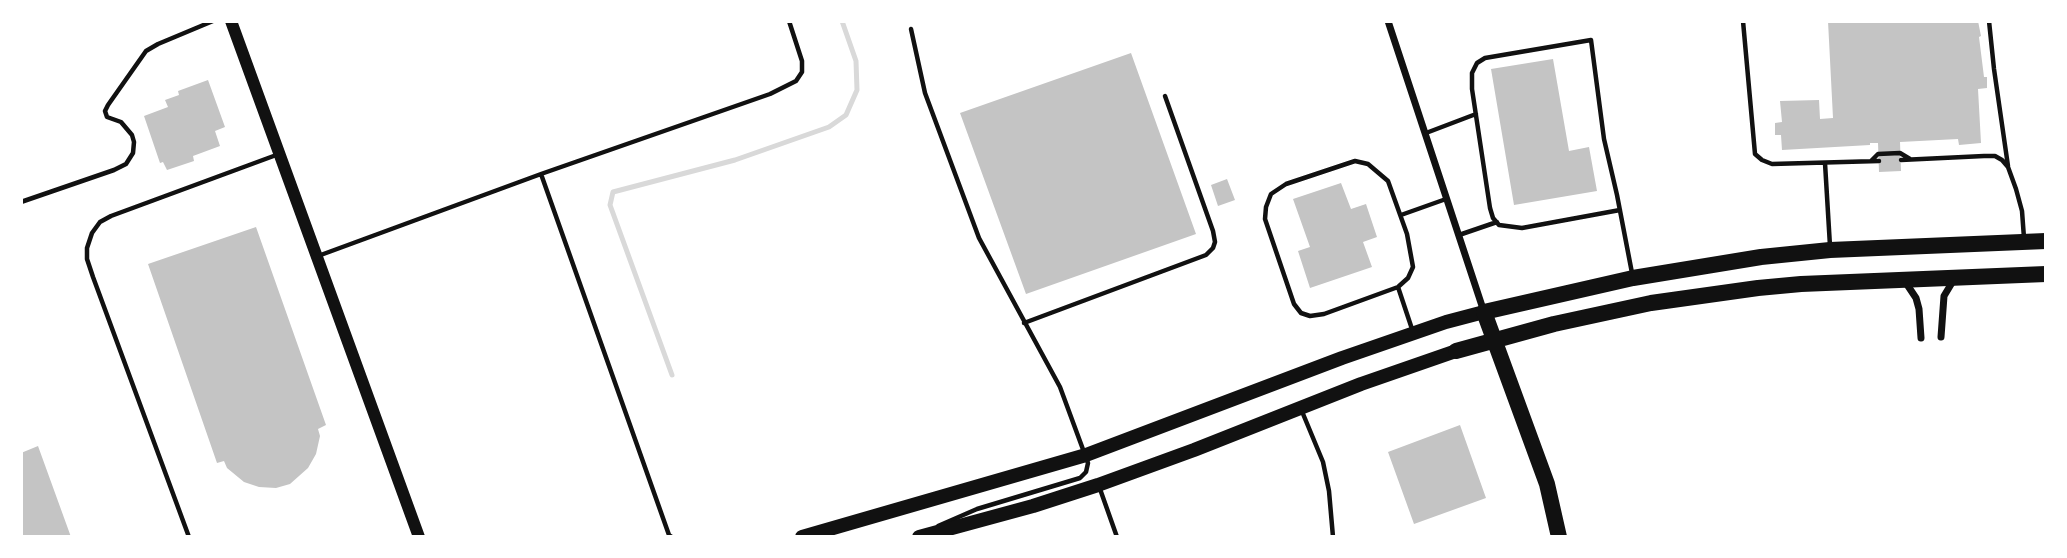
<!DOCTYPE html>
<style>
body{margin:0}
#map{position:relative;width:2067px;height:558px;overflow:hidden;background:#fff;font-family:Rubik,sans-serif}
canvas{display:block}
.frame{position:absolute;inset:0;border:23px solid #fff;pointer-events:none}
</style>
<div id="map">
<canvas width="2067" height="558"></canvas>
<div class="frame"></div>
</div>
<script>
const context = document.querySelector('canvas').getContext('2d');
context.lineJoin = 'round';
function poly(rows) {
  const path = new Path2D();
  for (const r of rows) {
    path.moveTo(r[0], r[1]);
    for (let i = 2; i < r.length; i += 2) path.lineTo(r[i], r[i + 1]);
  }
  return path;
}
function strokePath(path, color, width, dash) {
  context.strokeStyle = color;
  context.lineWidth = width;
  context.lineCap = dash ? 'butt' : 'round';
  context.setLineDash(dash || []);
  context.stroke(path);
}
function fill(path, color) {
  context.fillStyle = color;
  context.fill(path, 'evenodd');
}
strokePath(poly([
 [672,375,610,205,613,192,735,160,829,127,846,115,857,90,856,61,842,21]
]), '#d9d9d9', 5);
fill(poly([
 [1828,21,1978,21,1981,36,1979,37,1984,77,1987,77,1987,88,1978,89,1981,143,1959,145,1958,139,1900,142,1901,171,1879,172,1878,143,1870,143,1870,145,1782,150,1781,135,1775,135,1775,123,1782,122,1780,101,1819,100,1820,119,1833,118],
 [1131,53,1196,234,1026,294,960,113],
 [1553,59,1569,151,1589,147,1597,191,1514,205,1491,69],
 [208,80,225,127,215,131,220,146,193,156,194,161,167,170,163,162,160,163,144,116,168,107,165,100,179,95,178,91],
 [1227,179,1235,200,1218,206,1211,185],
 [1341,183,1351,209,1366,204,1377,237,1363,242,1372,267,1310,288,1298,251,1310,247,1293,199],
 [256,227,326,425,318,429,320,436,316,454,308,468,290,484,276,488,259,487,244,482,227,468,224,461,217,463,148,264],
 [1460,425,1486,498,1414,524,1388,452],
 [38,446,71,537,21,537,21,453]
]), '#c4c4c4');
strokePath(poly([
 [1743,21,1755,154,1762,160,1772,164,1879,161],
 [1989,21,1994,69,2008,166],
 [911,29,925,93,979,238,1060,387,1088,463,1086,472,1080,478,977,509,938,526],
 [1426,133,1476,114],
 [1901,160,1984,156,1995,156,2002,160,2008,167,2016,189,2022,211,2024,238],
 [1355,161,1368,164,1388,181,1407,234,1413,267,1408,278,1398,287,1324,314,1310,316,1301,313,1294,304,1265,219,1266,207,1271,194,1286,184,1355,161],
 [1871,161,1878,154,1900,153,1910,159],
 [1825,163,1830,246],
 [541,174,669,535,672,537],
 [21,202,114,170,126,164,133,153,134,142,132,135,121,122,107,117,105,111,108,105,146,51,158,44,213,21],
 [1620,210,1522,228,1499,225,1493,218,1490,208,1472,89,1472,73,1477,63,1485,58,1591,40,1604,139,1617,195,1632,273],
 [1401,215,1446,199],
 [1459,235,1497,222],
 [318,256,541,174,770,94,796,81,802,72,802,61,789,21],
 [1398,287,1413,332],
 [1024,323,1206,255,1213,248,1215,242,1213,231,1165,96],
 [1301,409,1323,462,1329,491,1333,537],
 [1100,489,1117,537],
 [189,537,93,277,87,259,87,248,92,233,100,222,111,216,279,154]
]), '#111', 4.5);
strokePath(poly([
 [1388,21,1484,312],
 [1904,280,1916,298,1919,309,1921,338],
 [1941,337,1944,296,1953,281]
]), '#111', 7);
strokePath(poly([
 [231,21,419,537]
]), '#111', 12);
strokePath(poly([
 [802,537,1086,455,1342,358,1446,322,1484,312],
 [919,537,1033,506,1098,485,1194,450,1361,384,1456,351]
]), '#111', 14);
strokePath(poly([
 [1456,351,1554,324,1651,303,1758,288,1801,284,2046,274],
 [1559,537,1547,484,1484,312,1633,278,1761,257,1830,250,2046,241]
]), '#111', 16);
</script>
